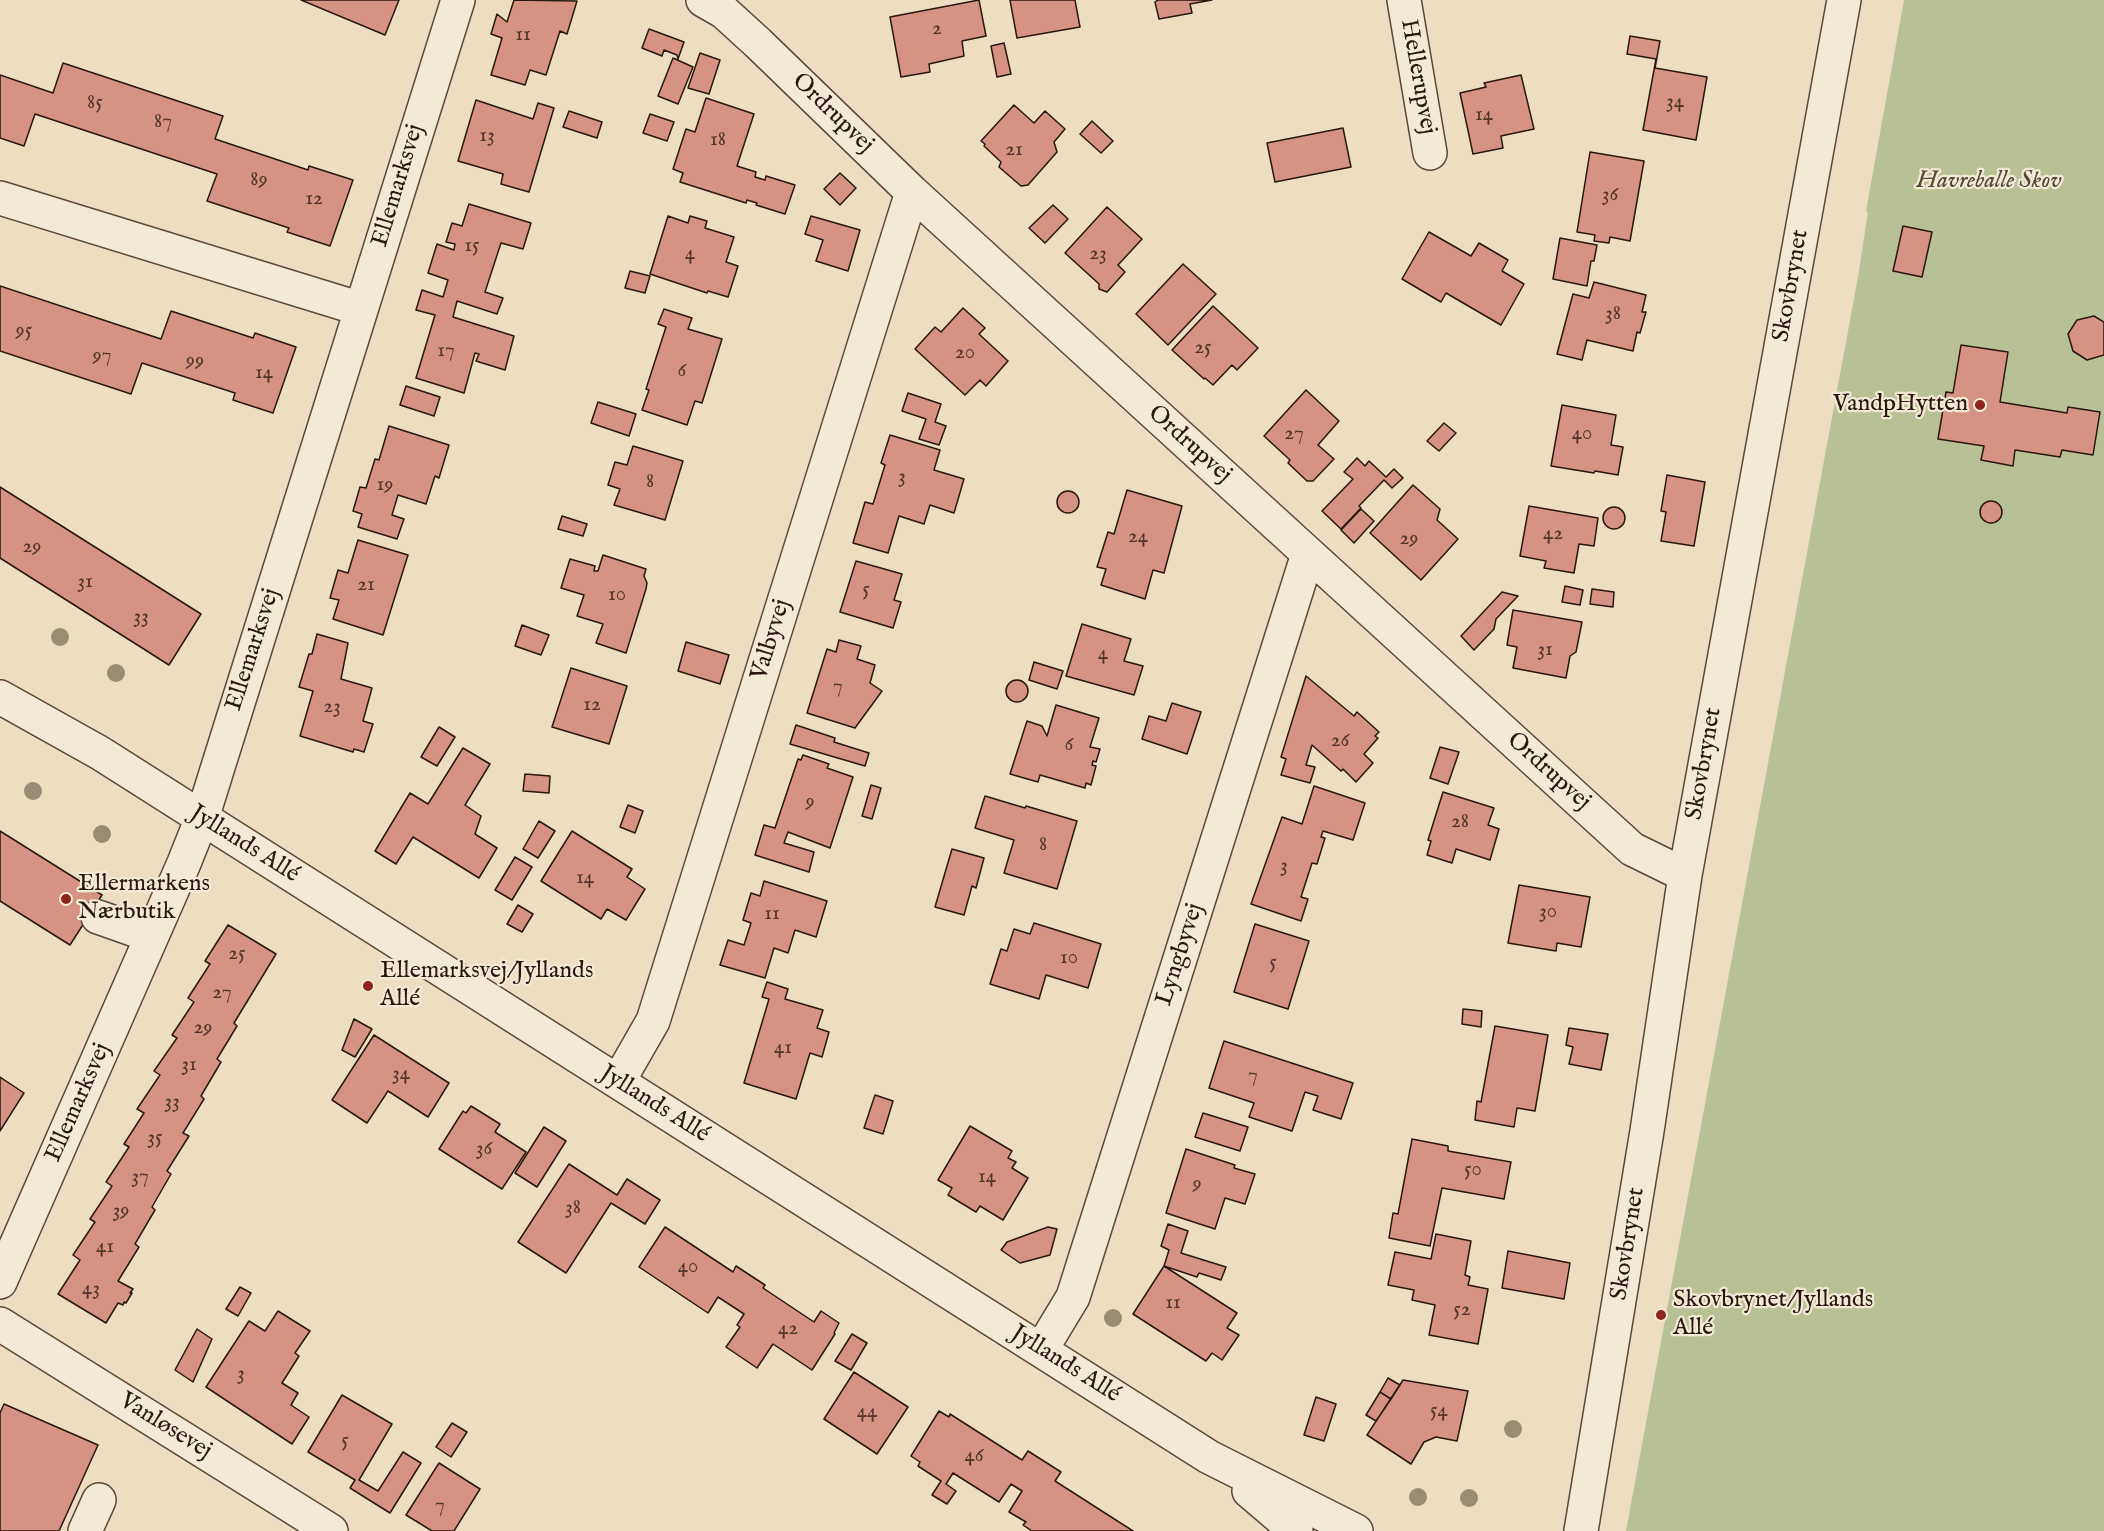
<!DOCTYPE html>
<meta charset="utf-8">
<style>
body{margin:0}
canvas{display:block;background:#edddc1}
</style>
<canvas width="2104" height="1531"></canvas>
<script>
const context = document.querySelector('canvas').getContext('2d');
context.lineJoin = 'round';
function fill(path, color) {
  context.fillStyle = color;
  context.fill(path, 'evenodd');
}
function poly(rows) {
  const path = new Path2D();
  for (const r of rows) {
    if (r.length === 3) {
      path.moveTo(r[0] + r[2], r[1]);
      path.arc(r[0], r[1], r[2], 0, 2 * Math.PI);
      continue;
    }
    path.moveTo(r[0], r[1]);
    for (let i = 2; i < r.length; i += 2) path.lineTo(r[i], r[i + 1]);
  }
  return path;
}
function strokePath(path, color, width, dash) {
  context.strokeStyle = color;
  context.lineWidth = width;
  context.lineCap = dash ? 'butt' : 'round';
  context.setLineDash(dash || []);
  context.stroke(path);
}
function drawText(font, color, halo, rows, align = 'center') {
  context.font = font + ' "IM FELL English",serif';
  context.lineWidth = 4.5;
  context.setLineDash([]);
  context.textBaseline = 'middle';
  context.strokeStyle = halo;
  context.fillStyle = color;
  for (const [text, x, y, turn = 0] of rows) {
    context.save();
    context.translate(x, y);
    context.rotate((+turn || 0) * Math.PI / 180);
    context.textAlign = isNaN(turn) ? turn : align;
    if (halo) context.strokeText(text, 0, 0);
    context.fillText(text, 0, 0);
    context.restore();
  }
}
fill(poly([
 [1904,0,2104,0,2104,1531,1626,1531,1858,277,1868,212,1866,211]
]), '#b7c193');
const building = poly([
 [301,0,399,0,385,35,301,0],
 [514,0,577,1,567,34,560,31,546,75,530,70,525,85,491,75,502,38,491,34,497,14,507,22,514,0],
 [979,0,986,36,962,41,964,56,929,64,930,72,901,77,890,17,979,0],
 [1010,0,1075,0,1080,27,1017,38,1010,0],
 [1158,0,1212,0,1190,4,1192,13,1159,19,1155,2,1158,0],
 [649,29,684,42,678,59,677,55,664,50,662,56,642,48,649,29],
 [1630,36,1660,41,1655,68,1707,77,1696,140,1643,130,1656,59,1627,54,1630,36],
 [1004,43,1011,74,997,77,991,46,1004,43],
 [700,53,720,60,709,94,688,88,700,53],
 [673,58,693,67,678,104,658,96,673,58],
 [63,63,223,116,215,139,308,170,309,166,353,180,330,246,287,232,289,228,207,201,217,174,35,114,24,146,0,138,0,75,53,93,63,63],
 [1521,75,1534,129,1501,136,1503,148,1473,154,1460,93,1486,87,1484,83,1521,75],
 [706,98,754,114,737,166,756,172,755,177,765,180,766,176,795,185,785,214,756,205,757,203,747,200,746,203,680,182,683,173,673,169,686,129,695,132,706,98],
 [476,100,533,119,538,103,554,108,529,192,501,184,503,174,458,161,476,100],
 [1014,105,1034,123,1045,111,1065,129,1054,142,1057,152,1028,185,1021,186,999,167,1001,162,984,146,985,144,981,141,1014,105],
 [569,111,602,122,597,138,563,127,569,111],
 [650,114,674,122,667,141,643,133,650,114],
 [1092,121,1113,141,1101,153,1080,134,1092,121],
 [1343,128,1351,167,1275,182,1267,143,1343,128],
 [1590,152,1644,161,1630,241,1610,237,1609,243,1594,241,1595,235,1577,232,1590,152],
 [840,173,856,188,840,205,824,189,840,173],
 [469,204,531,223,523,249,501,243,485,292,503,298,497,314,457,301,453,317,514,336,505,370,476,361,479,354,475,353,464,393,416,378,435,315,416,310,422,290,443,297,448,280,428,273,437,244,454,250,455,244,446,242,452,223,462,226,469,204],
 [1053,205,1068,219,1045,243,1029,228,1053,205],
 [1107,207,1142,239,1118,265,1125,272,1107,292,1099,289,1099,284,1065,253,1107,207],
 [668,216,688,223,690,216,707,221,705,228,734,237,726,262,738,266,728,297,708,291,707,293,650,274,668,216],
 [811,216,860,230,848,271,816,261,823,240,805,234,811,216],
 [1903,226,1932,232,1922,277,1893,271,1903,226],
 [1429,232,1471,256,1479,243,1508,260,1502,271,1524,284,1501,325,1446,293,1441,302,1402,279,1429,232],
 [1560,238,1597,245,1594,261,1591,261,1587,286,1553,279,1560,238],
 [1183,264,1216,294,1168,345,1136,314,1183,264],
 [630,271,650,276,645,293,625,288,630,271],
 [1594,282,1646,295,1642,312,1646,312,1640,333,1637,332,1633,351,1587,340,1582,360,1557,354,1573,294,1589,298,1594,282],
 [0,286,161,339,171,311,253,338,255,333,296,347,273,413,233,400,235,393,142,363,131,394,0,351,0,286],
 [1213,306,1258,348,1237,370,1232,365,1213,385,1205,378,1204,379,1172,350,1213,306],
 [963,308,985,328,979,334,1008,361,986,386,980,380,965,395,915,349,935,327,941,332,963,308],
 [664,309,692,318,688,329,722,339,702,403,695,401,687,425,642,410,649,390,646,389,666,327,658,324,664,309],
 [2094,316,2104,322,2104,355,2087,360,2073,351,2068,334,2077,320,2094,316],
 [1961,345,2008,352,2000,402,2067,413,2068,407,2100,412,2093,455,2062,450,2060,457,2015,450,2013,466,1981,460,1984,446,1938,439,1946,392,1953,393,1961,345],
 [406,386,440,397,434,416,400,405,406,386],
 [1306,390,1339,421,1318,445,1334,459,1313,481,1307,481,1288,463,1290,460,1264,436,1306,390],
 [908,393,941,404,935,422,946,426,939,445,919,439,926,419,902,411,908,393],
 [598,402,636,414,629,436,591,423,598,402],
 [1562,405,1616,415,1611,445,1623,447,1618,475,1595,471,1594,473,1551,466,1562,405],
 [1444,423,1456,433,1439,451,1427,441,1444,423],
 [389,426,449,445,439,478,435,476,426,504,398,495,392,515,404,519,397,539,358,527,362,514,353,511,360,487,366,488,375,459,379,460,389,426],
 [890,435,940,450,934,470,964,479,954,513,930,505,924,524,899,516,888,553,853,543,865,502,873,504,885,465,881,463,890,435],
 [633,446,683,461,665,520,614,505,620,489,608,485,615,462,627,465,633,446],
 [1357,458,1365,466,1369,461,1386,477,1394,469,1403,478,1392,488,1384,480,1359,506,1361,508,1341,529,1322,511,1353,479,1344,472,1357,458],
 [1667,475,1705,482,1694,546,1661,541,1666,512,1661,511,1667,475],
 [1413,485,1440,509,1437,520,1458,539,1421,580,1370,533,1413,485],
 [0,487,201,614,169,665,0,558,0,487],
 [1127,490,1182,506,1164,573,1153,570,1145,599,1101,585,1106,569,1097,567,1108,532,1114,534,1127,490],
 [1068,502,11],
 [1991,512,11],
 [1529,506,1598,518,1594,546,1579,544,1574,573,1544,568,1546,561,1520,556,1529,506],
 [1614,518,11],
 [1361,509,1374,521,1354,543,1341,530,1361,509],
 [562,516,587,524,583,536,558,529,562,516],
 [358,540,408,555,383,635,333,619,339,600,330,598,338,570,348,573,358,540],
 [603,555,646,569,644,576,647,583,646,589,626,653,596,643,603,624,577,616,584,595,561,588,570,559,595,566,594,571,598,571,603,555],
 [856,561,902,574,894,600,901,602,893,628,840,612,856,561],
 [1565,586,1583,590,1580,605,1562,602,1565,586],
 [1592,589,1614,592,1613,607,1590,604,1592,589],
 [1502,592,1518,596,1496,619,1494,629,1474,650,1461,636,1502,592],
 [1513,610,1582,622,1576,652,1570,656,1566,678,1513,668,1517,647,1507,645,1513,610],
 [1082,624,1131,639,1124,661,1143,666,1134,695,1066,676,1082,624],
 [522,625,549,635,541,655,515,646,522,625],
 [317,634,348,643,341,679,372,688,363,721,373,724,364,752,354,749,353,752,300,736,313,691,299,687,309,654,312,654,317,634],
 [839,640,861,646,857,659,875,665,870,683,882,691,855,728,807,713,827,649,836,652,839,640],
 [686,642,729,655,720,684,678,671,686,642],
 [1034,662,1063,671,1057,689,1029,680,1034,662],
 [571,668,627,686,609,744,552,727,571,668],
 [1306,676,1354,716,1357,712,1379,732,1375,736,1378,738,1364,754,1373,763,1356,782,1343,769,1341,771,1312,745,1306,765,1315,767,1310,783,1281,775,1286,759,1281,757,1306,676],
 [1017,691,11],
 [1172,703,1201,712,1187,754,1142,739,1149,716,1166,721,1172,703],
 [1056,705,1099,718,1090,747,1100,749,1096,762,1093,761,1092,765,1096,766,1091,785,1086,783,1085,788,1040,775,1038,782,1010,774,1027,721,1042,726,1047,736,1056,705],
 [796,725,835,738,834,742,869,753,865,766,790,744,796,725],
 [439,727,455,737,437,766,421,757,439,727],
 [1440,747,1459,752,1448,784,1430,778,1440,747],
 [463,748,490,764,465,805,481,816,475,834,497,848,479,878,413,837,396,864,375,851,410,793,428,804,463,748],
 [803,755,829,764,827,768,853,777,830,848,788,832,784,843,814,852,809,872,755,855,764,825,775,828,798,759,801,760,803,755],
 [525,774,550,776,549,793,523,791,525,774],
 [871,785,881,788,872,819,862,816,871,785],
 [1314,786,1365,803,1353,840,1323,831,1321,837,1325,838,1317,864,1312,863,1301,897,1308,899,1301,921,1251,904,1282,817,1302,824,1314,786],
 [1443,792,1494,808,1488,825,1499,829,1490,860,1456,849,1452,863,1427,855,1431,841,1428,840,1443,792],
 [985,796,1025,808,1026,806,1077,821,1057,889,1004,873,1014,840,975,828,985,796],
 [628,805,643,811,635,833,620,827,628,805],
 [539,821,555,831,538,858,523,849,539,821],
 [0,831,102,895,70,945,0,901,0,831],
 [572,831,632,869,627,877,645,889,626,920,607,909,601,919,541,881,572,831],
 [952,849,984,858,976,888,972,886,964,915,935,907,952,849],
 [515,857,532,867,512,900,495,890,515,857],
 [764,881,827,901,816,937,795,930,788,953,774,948,765,978,720,965,728,940,744,945,751,923,743,920,751,893,760,896,764,881],
 [1519,885,1590,897,1581,947,1557,943,1556,951,1508,943,1519,885],
 [518,905,533,914,522,932,507,924,518,905],
 [1034,923,1101,944,1088,988,1046,975,1039,999,990,984,1001,949,1007,951,1014,929,1030,934,1034,923],
 [1255,924,1309,941,1288,1009,1234,992,1255,924],
 [228,925,276,954,234,1023,237,1026,217,1059,221,1062,201,1096,204,1099,183,1133,189,1136,167,1171,171,1174,152,1207,155,1210,135,1244,139,1247,118,1281,133,1289,130,1293,132,1293,126,1303,124,1302,123,1305,118,1303,106,1323,58,1294,80,1260,73,1255,95,1222,90,1219,112,1186,106,1182,129,1147,124,1144,144,1113,137,1109,160,1075,154,1071,177,1038,172,1035,194,1002,188,998,210,964,205,961,228,925],
 [767,982,788,989,785,999,823,1010,817,1028,829,1032,822,1057,810,1053,796,1099,744,1083,769,999,762,997,767,982],
 [1463,1009,1482,1011,1481,1027,1462,1024,1463,1009],
 [354,1019,372,1029,355,1057,342,1050,354,1019],
 [1495,1026,1548,1035,1535,1111,1517,1108,1514,1127,1475,1120,1477,1101,1481,1102,1495,1026],
 [1569,1028,1608,1034,1601,1070,1569,1064,1573,1047,1566,1045,1569,1028],
 [374,1035,449,1083,428,1117,388,1091,367,1123,332,1100,374,1035],
 [1224,1041,1353,1083,1341,1119,1313,1110,1318,1096,1305,1092,1292,1131,1249,1117,1254,1103,1209,1088,1224,1041],
 [0,1077,24,1093,0,1131,0,1077],
 [875,1095,893,1101,883,1134,864,1128,875,1095],
 [471,1106,500,1124,495,1132,526,1152,502,1189,439,1149,463,1111,466,1113,471,1106],
 [1203,1113,1248,1127,1240,1151,1195,1137,1203,1113],
 [970,1126,1012,1151,1008,1158,1016,1162,1012,1168,1028,1178,1003,1220,980,1206,976,1212,948,1195,952,1188,938,1180,970,1126],
 [544,1127,566,1141,537,1187,515,1173,544,1127],
 [1412,1139,1448,1146,1448,1151,1511,1162,1504,1199,1442,1188,1430,1246,1389,1238,1393,1213,1398,1214,1412,1139],
 [1186,1149,1235,1165,1234,1168,1255,1174,1245,1204,1225,1198,1215,1229,1166,1213,1186,1149],
 [569,1164,617,1195,627,1179,660,1200,645,1224,611,1203,566,1273,518,1242,569,1164],
 [1168,1224,1188,1231,1181,1253,1226,1267,1221,1280,1199,1273,1197,1277,1164,1266,1169,1250,1161,1246,1168,1224],
 [665,1227,733,1272,736,1266,765,1285,763,1288,814,1322,821,1311,839,1323,834,1333,835,1334,812,1370,773,1344,757,1368,726,1347,740,1327,737,1325,744,1314,718,1297,708,1313,639,1267,665,1227],
 [1048,1227,1057,1229,1050,1255,1020,1263,1001,1250,1007,1242,1048,1227],
 [1436,1234,1471,1241,1465,1275,1470,1277,1468,1285,1488,1289,1478,1344,1429,1335,1435,1305,1412,1300,1414,1290,1388,1285,1395,1252,1431,1259,1436,1234],
 [1508,1251,1570,1263,1564,1299,1502,1288,1508,1251],
 [1164,1266,1237,1313,1227,1328,1239,1335,1222,1360,1212,1353,1206,1361,1133,1314,1164,1266],
 [240,1287,251,1293,238,1316,226,1309,240,1287],
 [278,1311,310,1331,295,1353,299,1356,282,1383,298,1393,291,1405,309,1417,292,1444,206,1387,249,1321,265,1331,278,1311],
 [197,1329,212,1339,193,1382,175,1370,197,1329],
 [852,1334,867,1343,851,1370,835,1361,852,1334],
 [854,1372,908,1407,877,1454,824,1419,854,1372],
 [1388,1378,1400,1385,1391,1399,1380,1392,1388,1378],
 [1403,1380,1468,1391,1457,1441,1436,1437,1424,1442,1411,1464,1367,1435,1403,1380],
 [1380,1392,1391,1399,1376,1421,1366,1415,1380,1392],
 [342,1395,392,1424,359,1480,378,1491,403,1452,421,1463,390,1513,350,1488,355,1480,308,1452,342,1395],
 [1316,1397,1336,1404,1324,1441,1304,1435,1316,1397],
 [4,1404,98,1445,59,1531,0,1531,0,1413,4,1404],
 [939,1411,949,1417,950,1414,1022,1460,1028,1451,1061,1472,1055,1481,1133,1531,1032,1531,1023,1525,1026,1522,1009,1512,1022,1491,1011,1484,999,1502,953,1473,946,1484,956,1491,947,1504,932,1495,941,1481,918,1466,920,1462,911,1456,939,1411],
 [452,1423,467,1432,451,1457,436,1447,452,1423],
 [439,1463,480,1489,454,1531,432,1531,406,1515,439,1463]
]);
fill(building, '#d69383');
strokePath(building, '#291710', 1.5);
const minor = poly([
 [703,0,724,12,758,43,912,192,1632,849,1685,875],
 [1404,0,1430,153],
 [0,198,361,309],
 [0,697,100,753,1209,1457,1356,1531],
 [98,917,152,936],
 [618,1082,653,1021,912,192],
 [0,1282,184,863,202,818,458,0],
 [0,1324,331,1531],
 [1041,1350,1073,1297,1308,554],
 [1249,1491,1296,1531],
 [85,1531,99,1500],
 [1581,1531,1647,1131,1685,875,1844,0]
]);
strokePath(minor, '#5a483c', 36);
strokePath(minor, '#f3e9d7', 33);
context.fillStyle = '#998c75';
for (const [x, y] of [
 [60,637],
 [116,673],
 [33,791],
 [102,834],
 [1113,1318],
 [1513,1429],
 [1418,1497],
 [1469,1498]
]) {
  context.beginPath();
  context.arc(x, y, 9, 0, 2 * Math.PI);
  context.fill();
}
for (const [x, y, r, color] of [
 [1980,405,6,"#8f2418"],
 [66,899,6,"#8f2418"],
 [368,986,6,"#8f2418"],
 [1661,1315,6,"#8f2418"]
]) {
  const dot = new Path2D();
  dot.arc(x, y, r, 0, 2 * Math.PI);
  context.fillStyle = color;
  context.fill(dot);
  strokePath(dot, '#f3e9d7', 2);
}
drawText('21px', '#54362d', null, [
 ["2",937,30],
 ["11",523,36],
 ["34",1675,103],
 ["85",95,104],
 ["14",1484,116],
 ["87",163,123],
 ["13",487,137],
 ["18",718,141],
 ["21",1014,151],
 ["89",259,181],
 ["36",1610,196],
 ["12",314,200],
 ["15",472,247],
 ["4",690,255],
 ["23",1098,255],
 ["38",1613,315],
 ["95",24,332],
 ["25",1203,349],
 ["17",446,352],
 ["20",965,354],
 ["97",102,357],
 ["99",195,362],
 ["6",682,372],
 ["14",264,374],
 ["27",1294,435],
 ["40",1582,435],
 ["3",902,478],
 ["8",650,483],
 ["19",385,486],
 ["42",1553,535],
 ["24",1138,538],
 ["29",1409,540],
 ["29",32,548],
 ["31",85,583],
 ["21",366,586],
 ["5",866,591],
 ["10",617,596],
 ["33",141,618],
 ["31",1545,651],
 ["4",1103,655],
 ["7",838,688],
 ["12",592,706],
 ["23",332,708],
 ["26",1340,742],
 ["6",1069,746],
 ["9",810,803],
 ["28",1460,823],
 ["8",1043,846],
 ["3",1284,867],
 ["14",585,879],
 ["30",1548,913],
 ["11",772,915],
 ["25",237,955],
 ["10",1069,959],
 ["5",1273,964],
 ["27",222,994],
 ["29",203,1029],
 ["41",783,1049],
 ["31",189,1066],
 ["34",401,1075],
 ["7",1253,1077],
 ["33",172,1103],
 ["35",155,1139],
 ["36",484,1150],
 ["50",1473,1171],
 ["37",140,1178],
 ["14",987,1178],
 ["9",1197,1185],
 ["38",573,1209],
 ["39",121,1212],
 ["41",105,1248],
 ["40",688,1268],
 ["43",91,1290],
 ["11",1173,1304],
 ["52",1462,1311],
 ["42",788,1330],
 ["3",241,1375],
 ["54",1439,1412],
 ["44",867,1413],
 ["5",345,1442],
 ["46",974,1457],
 ["7",440,1507]
]);
drawText('24px', '#291710', '#f3e9d7', [
 ["Hellerupvej",1417,77,80],
 ["Ordrupvej",832,114,44],
 ["Ellemarksvej",399,186,-73],
 ["Skovbrynet",1792,286,-80],
 ["Ordrupvej",1189,445,42],
 ["Valbyvej",772,640,-73],
 ["Ellemarksvej",254,650,-72],
 ["Skovbrynet",1705,764,-80],
 ["Ordrupvej",1548,772,42],
 ["Jyllands Allé",244,845,32],
 ["Lyngbyvej",1181,955,-72],
 ["Ellemarksvej",79,1103,-66],
 ["Jyllands Allé",654,1105,32],
 ["Skovbrynet",1629,1244,-81],
 ["Jyllands Allé",1065,1365,32],
 ["Vanløsevej",165,1427,32]
]);
drawText('italic 24px', '#544a37', '#f3e9d7', [
 ["Havreballe Skov",1989,182]
]);
drawText('24px', '#291710', '#f3e9d7', [
 ["VandpHytten",1968,405,"right"],
 ["Ellermarkens",78,885],
 ["Nærbutik",78,913],
 ["Ellemarksvej/Jyllands",380,972],
 ["Allé",380,1000],
 ["Skovbrynet/Jyllands",1673,1301],
 ["Allé",1673,1329]
], 'left');
</script>
